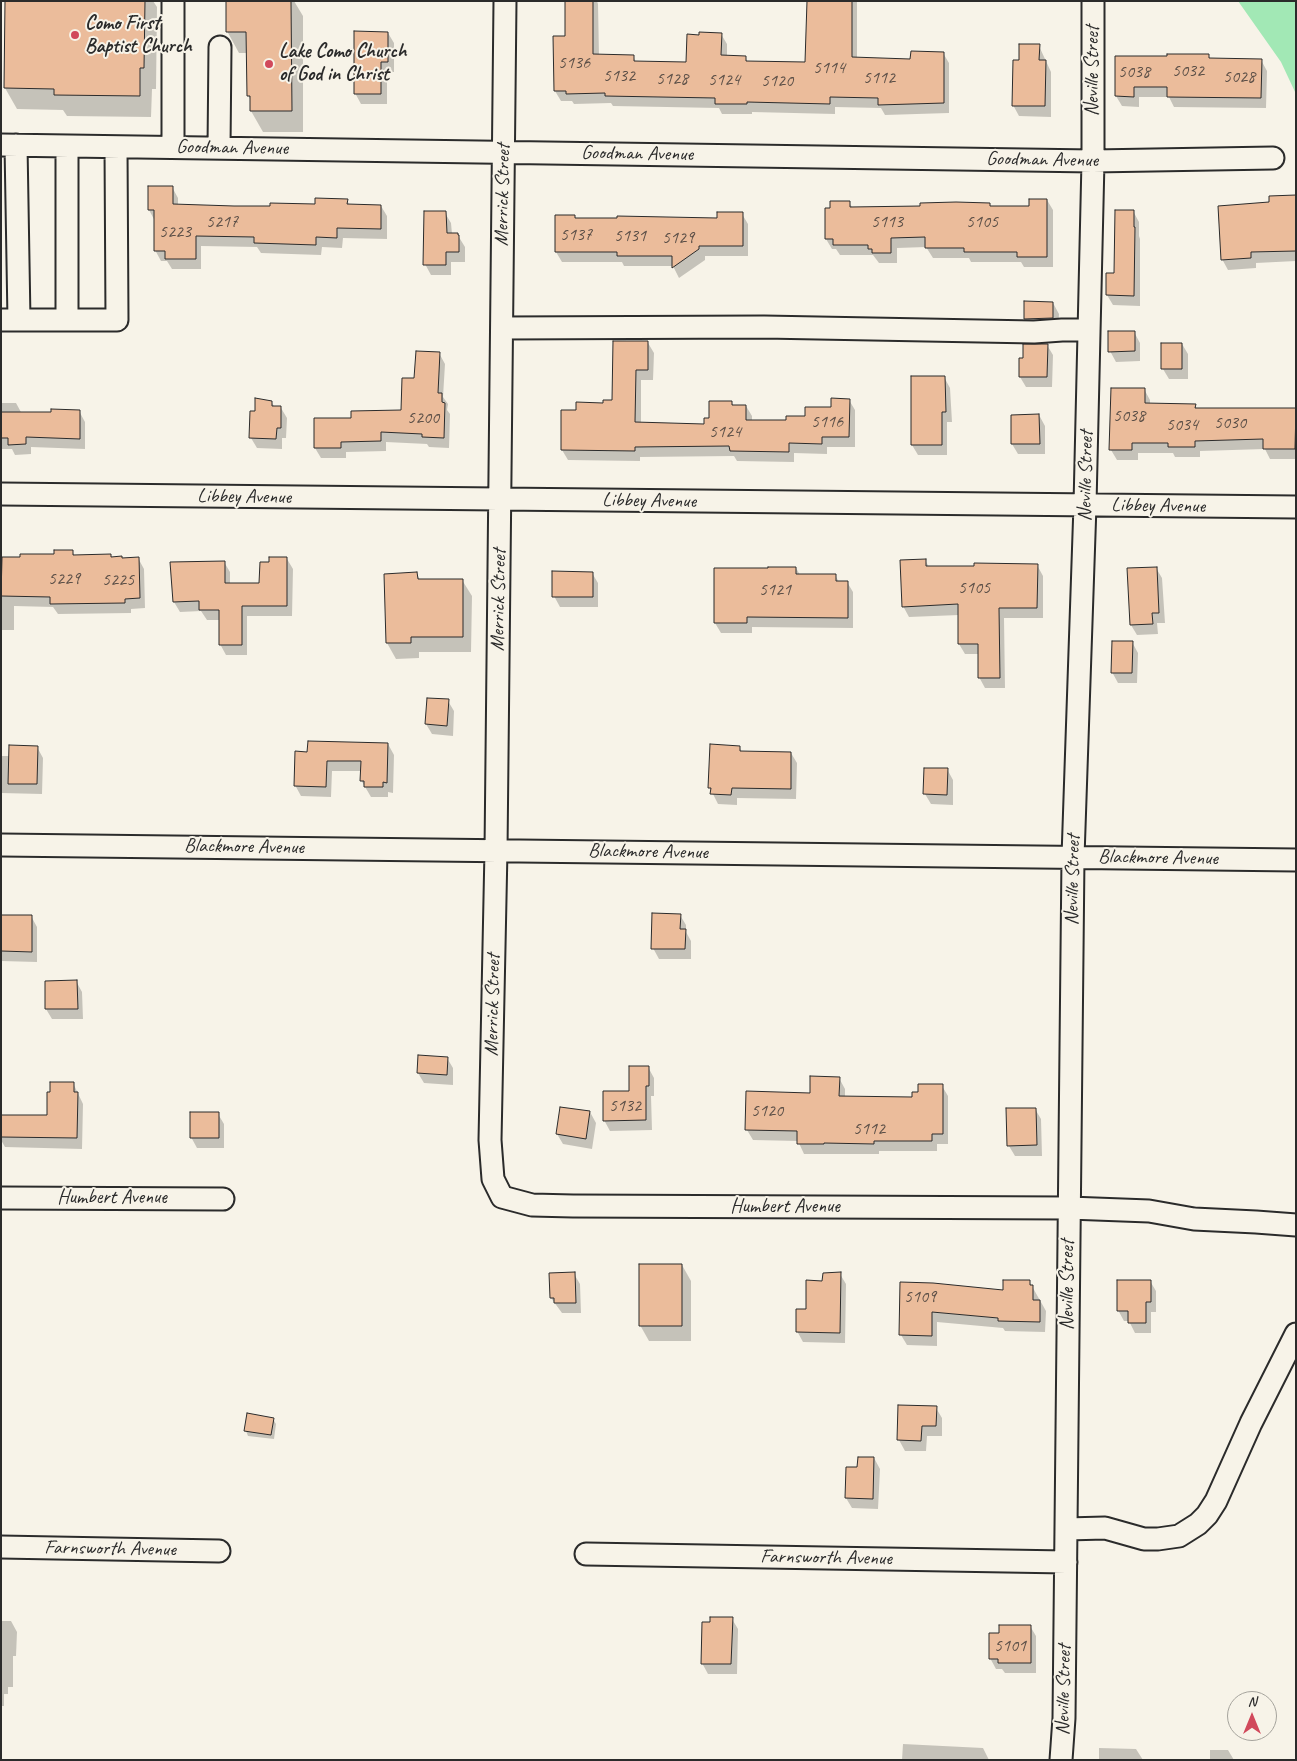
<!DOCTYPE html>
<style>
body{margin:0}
#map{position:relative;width:1297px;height:1761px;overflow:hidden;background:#f7f3e8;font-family:Caveat,sans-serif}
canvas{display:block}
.frame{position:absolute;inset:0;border:2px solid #2b2b2b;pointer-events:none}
.north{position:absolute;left:1227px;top:1691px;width:50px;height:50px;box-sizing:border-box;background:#f7f3e8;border:1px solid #a5a39c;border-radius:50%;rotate:0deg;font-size:14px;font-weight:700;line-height:20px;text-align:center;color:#2b2b2b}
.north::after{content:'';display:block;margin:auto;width:18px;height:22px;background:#d1495b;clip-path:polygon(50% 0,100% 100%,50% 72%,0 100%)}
</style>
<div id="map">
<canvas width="1297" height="1761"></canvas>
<div class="frame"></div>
<div class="north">N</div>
</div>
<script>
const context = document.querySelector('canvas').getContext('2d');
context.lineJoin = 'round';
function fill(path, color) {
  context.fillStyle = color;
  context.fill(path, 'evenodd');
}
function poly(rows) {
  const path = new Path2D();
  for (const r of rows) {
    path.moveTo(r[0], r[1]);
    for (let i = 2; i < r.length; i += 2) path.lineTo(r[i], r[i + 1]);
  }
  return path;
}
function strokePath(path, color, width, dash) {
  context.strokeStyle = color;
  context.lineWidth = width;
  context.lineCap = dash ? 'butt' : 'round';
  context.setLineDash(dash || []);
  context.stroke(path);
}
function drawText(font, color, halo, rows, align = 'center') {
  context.font = font + ' Caveat,sans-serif';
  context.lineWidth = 4;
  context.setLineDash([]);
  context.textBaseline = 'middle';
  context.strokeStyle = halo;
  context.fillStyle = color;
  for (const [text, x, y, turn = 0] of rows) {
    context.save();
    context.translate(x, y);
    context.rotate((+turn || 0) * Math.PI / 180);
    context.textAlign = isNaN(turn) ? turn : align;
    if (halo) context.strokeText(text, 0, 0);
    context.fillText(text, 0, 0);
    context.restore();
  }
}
fill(poly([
 [1238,1,1296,1,1296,94,1281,62]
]), '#a2e8b5');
fill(poly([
 [6,1,153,1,157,7,156,89,152,89,151,117,67,116,63,110,17,109,5,88],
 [227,1,294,1,303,16,303,132,263,132,251,111,251,101,248,95,248,53,239,53,227,31],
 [566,1,597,1,598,4,599,56,633,56,636,62,688,63,721,34,727,44,727,57,745,57,748,63,806,64,808,1,857,1,857,59,912,60,943,53,949,63,949,113,885,115,881,108,835,107,835,114,752,112,752,114,722,114,719,108,613,106,611,103,574,104,572,101,561,101,555,91,555,37,566,37],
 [388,33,394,43,394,72,387,72,387,104,361,104,355,93],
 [1039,46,1051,72,1051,117,1019,116,1013,105,1020,62],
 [1208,55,1210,59,1261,60,1267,71,1266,108,1174,107,1169,97,1139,97,1139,107,1122,106,1116,96,1168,58],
 [172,187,178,198,178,205,234,207,317,206,347,200,350,206,381,206,387,216,387,239,343,238,342,248,322,247,321,255,261,253,257,247,201,246,201,269,172,269,167,261,161,261,155,250,155,221,149,210],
 [1296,197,1296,261,1256,263,1256,268,1228,270,1222,259,1271,204],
 [1047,200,1053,210,1053,267,1024,267,1021,262,971,262,969,258,933,258,926,247,897,248,897,263,879,263,873,255,840,255,836,249,832,249,826,239,831,209,849,203,853,208,989,204,991,207,1030,207],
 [1133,211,1139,222,1139,236,1140,239,1140,306,1113,305,1107,295,1115,274],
 [445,213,451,223,452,234,457,234,465,247,465,262,451,262,451,275,431,275,425,264],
 [742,214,748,224,748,256,705,256,705,260,679,278,673,266,624,266,622,262,562,262,556,252,575,217,576,219,718,219],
 [1025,302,1053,303,1059,314,1058,328,1031,329,1025,319],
 [1134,332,1140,343,1140,361,1116,362,1110,351],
 [648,343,654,353,653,380,641,380,641,423,705,425,731,402,734,406,746,406,752,416,752,421,787,422,806,418,832,408,849,400,855,410,855,447,827,447,827,454,794,453,794,462,737,461,734,456,640,457,640,461,568,460,562,450,577,411,613,401],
 [1182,344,1188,354,1188,379,1169,379,1163,369],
 [1047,345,1053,355,1052,387,1026,387,1020,377,1021,359],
 [439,353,445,364,443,397,448,404,447,410,450,414,449,448,429,447,427,444,386,442,386,451,346,452,346,458,321,458,315,448,315,419,352,419,402,412,415,380],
 [944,377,950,388,952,422,947,422,947,455,918,455,912,445],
 [1144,389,1150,400,1150,404,1195,405,1197,409,1296,409,1296,459,1270,459,1265,449,1200,451,1200,457,1175,457,1173,453,1138,453,1138,460,1117,460,1111,450],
 [271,402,275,407,281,408,287,418,286,438,282,438,282,449,257,448,251,438,256,412],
 [1,403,16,403,22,414,79,411,85,422,85,449,31,447,31,454,15,455,12,449,1,449],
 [1039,415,1045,426,1045,454,1018,454,1012,444],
 [72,551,75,556,111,556,112,558,123,560,138,558,144,569,145,608,131,609,131,613,58,614,53,607,14,606,14,630,1,630,1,562,55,556],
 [287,559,293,569,292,616,247,616,247,655,226,655,220,644,220,620,207,620,201,611,180,612,174,602,224,562,230,572,230,585,261,585],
 [925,560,929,567,1037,565,1043,576,1043,618,1004,618,1005,688,985,688,979,677,979,654,965,654,959,644,959,615,909,617,903,606],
 [796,568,800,575,835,575,839,582,847,582,853,592,853,628,752,627,752,633,721,633,715,623],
 [1156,568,1162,578,1165,623,1157,623,1158,634,1137,635,1131,625],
 [592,573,598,583,598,607,560,607,554,596],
 [417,574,420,580,462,580,472,596,471,652,419,652,419,658,396,659,387,643,385,575],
 [1132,642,1138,653,1137,683,1118,683,1112,672],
 [448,701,454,711,453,736,432,734,426,724],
 [388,744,394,755,393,793,388,792,388,797,371,797,361,780,362,771,332,771,331,797,301,796,295,785,308,753],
 [37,747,43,758,42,794,1,793,1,756,10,756],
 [739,747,742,752,791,753,797,763,796,799,737,798,737,805,718,804,710,788],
 [947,769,953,780,953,805,931,804,925,794],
 [680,915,686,925,686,932,691,941,691,959,659,959,653,948],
 [1,916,31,916,37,927,37,962,1,961],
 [76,981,82,992,83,1019,52,1019,46,1009],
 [447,1058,453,1068,453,1085,424,1083,418,1073],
 [648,1067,654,1078,654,1096,651,1096,652,1130,610,1131,604,1120,631,1092],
 [839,1078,845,1089,845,1098,913,1098,920,1093,942,1086,948,1096,948,1144,937,1144,937,1151,879,1151,879,1154,804,1154,798,1141,753,1140,747,1130,747,1093,811,1094],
 [73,1083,83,1104,82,1149,5,1147,1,1140,1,1116,48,1116],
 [1035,1109,1041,1119,1042,1156,1015,1156,1009,1146],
 [590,1112,596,1123,592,1149,563,1144,557,1134],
 [218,1114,224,1124,224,1148,197,1148,191,1137],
 [682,1265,691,1281,691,1341,649,1341,640,1325],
 [574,1274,580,1284,581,1313,562,1313,551,1298],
 [840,1274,846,1284,845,1343,803,1342,797,1331,807,1310,823,1282],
 [1029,1281,1046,1311,1045,1332,1005,1331,1003,1328,937,1322,937,1346,907,1345,901,1335,901,1283,1004,1291],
 [1150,1281,1156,1291,1156,1312,1151,1312,1151,1333,1135,1333,1129,1321,1124,1321,1118,1310],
 [900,1406,936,1408,942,1418,942,1436,927,1436,926,1451,905,1451,899,1440],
 [273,1419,276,1424,274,1439,248,1436,246,1431],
 [874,1458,880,1469,878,1509,852,1508,846,1498,859,1468],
 [732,1619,738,1629,737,1674,708,1674,702,1663],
 [1,1621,11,1621,17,1632,16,1656,13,1656,13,1687,8,1687,8,1694,4,1694,4,1706,1,1706],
 [1030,1626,1036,1636,1036,1673,1005,1673,1002,1669,996,1669,990,1658,1000,1634],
 [903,1744,983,1748,989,1760,902,1760],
 [1099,1748,1136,1749,1143,1760,1099,1760],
 [1210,1750,1228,1750,1234,1760,1210,1760]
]), '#0003');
const building = poly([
 [5,1,145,1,144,68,140,68,140,96,54,95,54,89,4,88,5,1],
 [226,1,291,1,292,111,250,111,250,96,247,96,246,32,226,32,226,1],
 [565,1,593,1,593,54,634,55,634,61,686,62,687,34,699,35,699,32,722,33,721,55,746,56,746,61,805,62,807,1,852,1,852,57,910,59,911,51,944,52,944,103,878,105,878,98,830,97,830,104,747,102,747,104,715,104,715,98,605,96,605,93,566,94,566,91,554,91,553,36,565,36,565,1],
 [354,31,388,32,388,62,381,62,381,94,354,94,354,31],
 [1019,44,1040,44,1039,60,1046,60,1045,106,1012,106,1013,60,1019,60,1019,44],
 [1167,54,1209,54,1209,58,1262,59,1261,98,1167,97,1167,87,1134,87,1134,97,1115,96,1115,56,1167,56,1167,54],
 [148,186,173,186,173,204,234,206,270,206,270,203,315,204,315,198,348,199,347,204,381,205,381,229,337,228,337,238,316,237,316,245,254,243,254,237,196,236,196,259,165,259,165,251,154,251,154,210,148,210,148,186],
 [1296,195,1296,251,1251,252,1251,258,1221,260,1218,206,1269,202,1269,196,1296,195],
 [1029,199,1047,199,1047,257,1017,257,1017,252,964,252,964,248,925,248,925,237,891,238,891,253,872,253,872,249,868,249,868,245,833,245,833,239,825,239,825,208,830,208,830,201,850,201,850,207,920,206,920,203,956,202,990,203,990,206,1029,206,1029,199],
 [1115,210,1134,210,1134,227,1135,227,1134,296,1106,295,1106,273,1114,273,1115,210],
 [424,211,446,211,447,233,458,233,458,235,459,235,459,252,446,252,446,265,423,265,424,211],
 [717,212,743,212,743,246,699,246,699,249,672,268,672,256,617,256,617,252,555,252,555,215,575,215,575,218,617,218,617,216,717,218,717,212],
 [1024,301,1053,302,1053,318,1024,319,1024,301],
 [1108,331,1135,331,1135,351,1108,352,1108,331],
 [613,341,648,341,648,370,636,370,635,422,704,424,704,418,709,418,709,401,732,401,732,405,746,405,746,420,786,420,786,416,805,416,805,407,831,407,831,398,850,399,849,437,822,437,822,444,789,443,789,452,730,451,729,446,635,447,635,451,561,450,561,410,576,410,576,402,603,403,603,400,612,400,613,341],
 [1161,343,1182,343,1182,369,1161,369,1161,343],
 [1023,344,1048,344,1047,377,1019,377,1019,358,1023,358,1023,344],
 [416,351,440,352,438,393,442,393,442,402,445,403,444,438,422,437,422,434,381,432,381,441,341,442,341,448,314,448,314,418,351,418,351,411,401,410,402,378,414,378,416,351],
 [911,376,945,376,946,412,942,412,942,445,911,445,911,376],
 [1111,388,1145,388,1145,403,1196,404,1195,408,1296,408,1295,449,1263,449,1263,439,1195,441,1195,447,1168,447,1168,443,1132,443,1132,450,1109,450,1111,388],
 [255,398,272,401,272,406,281,406,281,428,277,428,276,439,249,438,250,411,255,411,255,398],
 [51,409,80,410,80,439,26,437,26,444,8,445,8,438,1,438,1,412,51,412,51,409],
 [1039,414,1040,444,1011,444,1011,415,1039,414],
 [54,550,73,550,73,555,111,554,111,557,122,556,122,558,139,557,140,598,125,599,125,603,50,604,50,597,1,596,2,557,20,557,20,554,54,554,54,550],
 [269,557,287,557,287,606,242,606,242,645,219,645,219,610,199,610,199,601,173,602,170,562,225,561,225,583,259,583,260,562,269,562,269,557],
 [926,559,926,566,974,566,974,563,1038,564,1037,608,999,608,1000,678,978,678,978,644,958,644,958,604,902,607,900,560,926,559],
 [768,567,796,567,796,574,836,574,836,581,848,581,848,618,747,617,747,623,714,623,714,568,768,568,768,567],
 [1157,567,1159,613,1152,613,1153,624,1130,625,1127,568,1157,567],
 [552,571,593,572,593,597,552,597,552,571],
 [417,572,418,579,463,579,463,637,411,637,411,643,386,643,384,574,417,572],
 [1112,641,1133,641,1132,673,1111,673,1112,641],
 [427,698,449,699,447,726,425,724,427,698],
 [308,741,388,743,387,783,383,782,383,787,364,787,364,781,360,781,361,761,327,761,326,787,294,786,295,751,307,752,308,741],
 [710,744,740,746,740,751,791,752,791,789,732,788,731,795,710,794,711,788,708,788,710,744],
 [9,745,38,746,37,784,8,784,9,745],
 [924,768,948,768,947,795,923,794,924,768],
 [652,913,681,914,680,929,686,929,685,949,651,949,652,913],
 [1,915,32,915,32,952,1,951,1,915],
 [77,980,78,1009,45,1009,45,981,77,980],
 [418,1055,448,1057,447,1075,417,1073,418,1055],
 [629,1066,649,1066,649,1086,646,1086,646,1120,603,1121,603,1091,629,1091,629,1066],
 [810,1076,840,1077,839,1096,912,1097,912,1092,918,1092,918,1084,943,1084,943,1134,932,1134,932,1141,874,1141,874,1144,824,1143,824,1144,797,1144,797,1131,745,1130,746,1091,810,1093,810,1076],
 [50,1082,74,1082,74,1092,78,1092,77,1138,1,1137,1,1115,47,1115,47,1092,50,1092,50,1082],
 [560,1107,590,1111,586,1139,556,1134,560,1107],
 [1006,1108,1036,1108,1037,1145,1007,1146,1006,1108],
 [190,1112,219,1112,219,1138,190,1138,190,1112],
 [639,1264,682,1264,682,1326,639,1326,639,1264],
 [575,1272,576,1303,554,1303,554,1298,550,1298,549,1273,575,1272],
 [841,1272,840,1333,796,1332,796,1309,806,1309,806,1280,822,1281,823,1273,841,1272],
 [1003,1280,1030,1280,1030,1285,1033,1285,1033,1300,1040,1300,1040,1322,998,1321,998,1318,932,1312,932,1336,899,1335,900,1282,933,1283,1003,1290,1003,1280],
 [1117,1280,1151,1280,1151,1302,1146,1302,1146,1323,1128,1323,1128,1311,1117,1311,1117,1280],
 [898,1405,937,1406,936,1426,922,1426,921,1441,897,1440,898,1405],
 [247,1413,274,1418,271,1435,244,1431,247,1413],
 [858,1457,874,1457,873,1499,845,1498,846,1467,857,1467,858,1457],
 [710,1617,733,1617,731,1664,701,1664,702,1622,710,1622,710,1617],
 [999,1625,1031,1625,1031,1663,998,1663,998,1659,989,1659,989,1633,999,1633,999,1625]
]);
fill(building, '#ebbc9b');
strokePath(building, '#2b2b2b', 1);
const minor = poly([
 [505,1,496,850,490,1140,493,1179,502,1197,532,1205,573,1206,1069,1208,1149,1211,1194,1219,1256,1222,1296,1225],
 [1,145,1093,161,1273,158],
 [16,145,19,320],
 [67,146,67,320],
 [173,147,173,1],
 [219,148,220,47],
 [1,320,117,320,116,147],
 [502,328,764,327,1034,332,1062,330,1089,330],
 [1,494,1296,507],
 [1,845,1296,860],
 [1,1198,223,1199],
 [1066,1529,1105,1528,1144,1539,1158,1539,1179,1536,1198,1524,1207,1515,1216,1501,1251,1423,1296,1334],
 [1,1547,219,1551],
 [586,1554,1066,1562],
 [1061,1760,1064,1718,1073,857,1085,505,1093,161,1093,1]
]);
strokePath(minor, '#2b2b2b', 25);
strokePath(minor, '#f7f3e8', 21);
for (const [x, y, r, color] of [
 [75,35,5,"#d1495b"],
 [269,64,5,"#d1495b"]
]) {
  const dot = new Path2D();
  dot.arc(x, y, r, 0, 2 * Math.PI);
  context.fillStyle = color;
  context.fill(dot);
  strokePath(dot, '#f7f3e8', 2);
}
drawText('18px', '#5b4f47', null, [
 ["5136",574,63],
 ["5114",829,68],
 ["5032",1188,71],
 ["5038",1134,72],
 ["5132",619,76],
 ["5028",1239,77],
 ["5112",879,78],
 ["5128",672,79],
 ["5124",724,80],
 ["5120",777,81],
 ["5217",222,222],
 ["5113",887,222],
 ["5105",982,222],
 ["5223",175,232],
 ["5137",576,235],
 ["5131",630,236],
 ["5129",678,238],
 ["5038",1129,416],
 ["5200",423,418],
 ["5116",827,422],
 ["5030",1230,423],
 ["5034",1182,425],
 ["5124",725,432],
 ["5229",64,579],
 ["5225",118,580],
 ["5105",974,588],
 ["5121",775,590],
 ["5132",625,1106],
 ["5120",767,1111],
 ["5112",869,1129],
 ["5109",920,1297],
 ["5101",1010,1646]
]);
drawText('bold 20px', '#2b2b2b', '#f7f3e8', [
 ["Como First",85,24],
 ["Baptist Church",85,47],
 ["Lake Como Church",279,52],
 ["of God in Christ",279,75]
], 'left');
drawText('20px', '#2b2b2b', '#f7f3e8', [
 ["Neville Street",1093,71,-90],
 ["Goodman Avenue",232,148,1],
 ["Goodman Avenue",637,154,1],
 ["Goodman Avenue",1042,160,1],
 ["Merrick Street",503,195,-89],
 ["Neville Street",1086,476,-89],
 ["Libbey Avenue",244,497,1],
 ["Libbey Avenue",649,501,1],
 ["Libbey Avenue",1158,506,1],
 ["Merrick Street",499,600,-89],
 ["Blackmore Avenue",244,847,1],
 ["Blackmore Avenue",648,852,1],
 ["Blackmore Avenue",1158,858,1],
 ["Neville Street",1073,880,-89],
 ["Merrick Street",493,1005,-89],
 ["Humbert Avenue",112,1198],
 ["Humbert Avenue",785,1207],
 ["Neville Street",1068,1285,-90],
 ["Farnsworth Avenue",110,1549,1],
 ["Farnsworth Avenue",826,1558,1],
 ["Neville Street",1064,1690,-89]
]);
</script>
